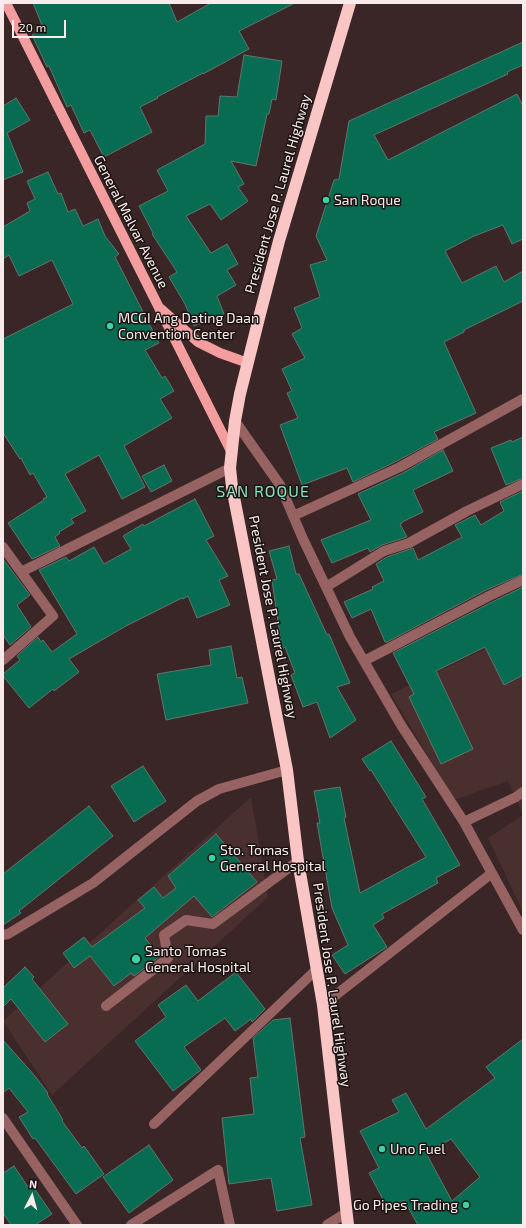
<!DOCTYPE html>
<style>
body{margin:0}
#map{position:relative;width:526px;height:1228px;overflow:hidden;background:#3a2626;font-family:"Exo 2",sans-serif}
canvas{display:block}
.frame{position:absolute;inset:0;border:4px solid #f9ebeb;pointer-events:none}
.north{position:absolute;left:12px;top:1176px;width:40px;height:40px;-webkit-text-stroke:3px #1b1212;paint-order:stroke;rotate:6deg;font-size:11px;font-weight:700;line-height:16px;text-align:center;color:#f9ebeb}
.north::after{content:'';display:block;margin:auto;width:14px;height:18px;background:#f9ebeb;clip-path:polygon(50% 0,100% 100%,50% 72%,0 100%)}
.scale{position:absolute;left:12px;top:20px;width:54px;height:18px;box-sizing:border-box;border:2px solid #f9ebeb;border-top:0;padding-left:5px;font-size:12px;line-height:14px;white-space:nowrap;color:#f9ebeb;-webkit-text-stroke:3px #1b1212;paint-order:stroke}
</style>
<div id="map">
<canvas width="526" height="1228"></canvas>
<div class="frame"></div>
<div class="north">N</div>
<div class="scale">20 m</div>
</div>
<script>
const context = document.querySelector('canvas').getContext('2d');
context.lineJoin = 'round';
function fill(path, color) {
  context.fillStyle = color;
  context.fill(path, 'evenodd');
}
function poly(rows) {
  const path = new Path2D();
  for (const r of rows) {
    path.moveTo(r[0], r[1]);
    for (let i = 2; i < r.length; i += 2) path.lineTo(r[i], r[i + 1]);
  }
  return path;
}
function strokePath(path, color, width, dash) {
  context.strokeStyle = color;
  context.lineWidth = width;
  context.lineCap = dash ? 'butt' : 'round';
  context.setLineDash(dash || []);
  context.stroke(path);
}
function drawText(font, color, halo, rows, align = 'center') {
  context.font = font + ' "Exo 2",sans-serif';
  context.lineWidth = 3;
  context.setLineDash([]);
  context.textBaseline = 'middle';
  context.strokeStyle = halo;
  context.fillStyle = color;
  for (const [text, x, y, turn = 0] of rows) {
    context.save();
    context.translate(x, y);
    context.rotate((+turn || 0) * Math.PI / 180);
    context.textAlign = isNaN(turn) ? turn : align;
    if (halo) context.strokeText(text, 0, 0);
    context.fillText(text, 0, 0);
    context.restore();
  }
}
fill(poly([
 [523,631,523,814,508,781,454,800,391,694],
 [251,797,268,897,52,1095,3,1021],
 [523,815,523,912,488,838]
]), '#4a2f2f');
const building = poly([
 [33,3,169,3,177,22,211,3,295,3,239,31,249,49,203,74,203,73,157,97,158,98,140,107,152,132,104,157,90,130,84,133,71,105,67,107,49,66,47,67,32,35,44,30,33,3],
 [523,42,523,65,507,72,508,74,374,135,388,160,517,94,523,106,523,239,512,244,503,225,474,236,445,251,462,283,496,266,504,282,523,271,523,301,464,330,464,332,444,342,476,413,434,432,438,439,397,461,353,482,347,468,302,485,280,425,298,418,287,393,292,391,282,369,305,358,292,334,302,328,294,308,320,297,310,265,327,260,316,236,334,180,339,179,349,121,523,42],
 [244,55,282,61,276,100,272,99,269,114,267,114,256,166,231,161,244,184,238,187,248,201,221,220,210,204,186,216,211,253,227,244,238,264,227,270,236,285,217,296,224,314,194,326,185,304,169,277,177,272,152,234,153,233,139,206,168,191,157,170,205,144,206,116,218,116,220,96,237,97,244,55],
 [16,98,30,120,7,133,23,172,3,180,3,106,16,98],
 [48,172,58,194,61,193,68,212,75,209,83,226,98,219,105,236,119,254,115,257,159,343,145,350,162,378,165,376,174,391,160,399,172,418,124,446,145,487,122,499,99,455,65,474,86,511,71,519,74,523,59,532,60,533,55,537,60,546,32,559,8,523,44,500,43,499,47,497,33,473,30,475,21,458,20,459,3,433,3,339,73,304,52,260,19,276,9,255,3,259,3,227,30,211,27,203,35,199,27,181,48,172],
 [523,437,523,478,506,485,491,448,511,440,512,442,523,437],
 [443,450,453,471,413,490,423,512,402,522,402,523,400,524,407,537,382,545,370,552,368,548,332,563,321,540,371,520,358,494,403,473,443,450],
 [164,465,172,481,151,492,142,476,164,465],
 [523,491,523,574,486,590,387,642,385,642,371,609,352,618,344,602,373,589,372,587,384,581,376,564,387,557,413,548,418,560,462,537,455,525,475,515,481,525,504,511,500,502,523,491],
 [195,499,214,536,206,540,228,576,219,580,230,605,197,618,188,596,183,599,182,598,124,627,69,659,79,672,54,691,53,689,29,708,3,676,3,674,20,660,17,656,38,637,41,642,43,640,52,652,77,634,39,570,66,557,69,561,94,547,104,564,131,549,123,536,143,524,144,526,195,499],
 [289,546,296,574,299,574,327,635,329,634,350,683,337,687,356,720,330,738,317,702,303,707,291,675,295,673,285,647,282,649,272,580,277,579,269,551,289,546],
 [3,559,30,595,17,605,31,627,10,645,3,635,3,559],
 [523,587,523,675,504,685,485,647,436,671,473,749,441,764,409,697,414,694,393,653,492,602,523,587],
 [231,646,237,678,242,677,248,703,166,720,157,674,211,665,209,650,231,646],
 [391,741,426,797,422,799,446,840,460,865,436,878,438,883,382,914,384,918,373,925,387,947,345,974,332,955,348,945,332,908,317,823,320,823,314,791,340,787,346,817,344,818,360,893,426,857,371,770,370,771,362,759,391,741],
 [143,766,166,801,134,822,111,786,143,766],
 [89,806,113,836,19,911,21,913,3,925,3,874,89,806],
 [216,834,257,882,212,917,194,896,145,938,160,956,134,976,131,973,114,986,90,956,74,968,63,953,84,937,92,947,145,908,138,900,154,887,163,898,176,888,168,876,216,834],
 [25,967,34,977,32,979,68,1024,45,1042,11,999,3,1007,3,988,25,967],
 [236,972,265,1009,252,1022,251,1019,235,1031,225,1018,184,1047,201,1070,173,1091,135,1041,166,1017,158,1005,186,985,198,1001,236,972],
 [290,1018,305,1137,300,1138,312,1205,277,1211,271,1178,229,1184,222,1118,254,1114,250,1078,258,1077,253,1038,273,1020,290,1018],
 [523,1039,523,1225,418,1225,404,1200,388,1209,369,1173,379,1168,360,1131,399,1112,392,1100,406,1093,426,1129,495,1078,486,1067,523,1039],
 [451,1139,480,1177,452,1201,426,1153,451,1139],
 [3,1040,35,1076,48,1093,47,1094,63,1120,62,1121,82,1148,84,1146,104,1174,76,1194,35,1138,33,1139,19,1117,28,1112,9,1088,3,1093,3,1040],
 [149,1145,173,1180,129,1213,103,1177,149,1145],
 [14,1166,30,1190,34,1188,52,1214,35,1225,11,1225,3,1213,3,1173,14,1166]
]);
fill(building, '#086c52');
strokePath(building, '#5f766d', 1);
strokePath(poly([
 [235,421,280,485,303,539,350,637,401,725,464,822,523,930],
 [293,516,400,467,523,399],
 [3,547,53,616,3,660],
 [21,572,230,468],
 [326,587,384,551,409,543,467,511,523,484],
 [364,661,489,596,523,580],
 [464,822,516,797,523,792],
 [3,935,8,934,93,883,197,801,219,789,287,770],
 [323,1005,492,873],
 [106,1006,168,958,164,935,186,920,213,924,298,861],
 [3,1118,77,1225],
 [154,1124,317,969],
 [131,1225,218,1170,230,1225],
 [327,1225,346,1213]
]), '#966262', 10);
strokePath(poly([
 [6,3,232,453],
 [161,309,198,342,220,353,248,363]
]), '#f49d9e', 10);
strokePath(poly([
 [348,1225,323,1005,298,861,287,770,232,487,230,468,235,421,240,394,260,314,279,241,350,3]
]), '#fac5c5', 12);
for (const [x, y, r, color] of [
 [326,200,4,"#36d4a7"],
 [110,326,4,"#36d4a7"],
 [212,858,4,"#36d4a7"],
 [136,959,5,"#36d4a7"],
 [382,1149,4,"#36d4a7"],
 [466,1205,4,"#36d4a7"]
]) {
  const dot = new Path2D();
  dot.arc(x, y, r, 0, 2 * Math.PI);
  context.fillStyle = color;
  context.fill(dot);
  strokePath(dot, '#1b1212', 1.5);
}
drawText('14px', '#f9ebeb', '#1b1212', [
 ["President Jose P. Laurel Highway",278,194,-74],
 ["General Malvar Avenue",131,222,63],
 ["President Jose P. Laurel Highway",273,617,79],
 ["President Jose P. Laurel Highway",332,985,82]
]);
drawText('14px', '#f9ebeb', '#1b1212', [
 ["San Roque",334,200],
 ["MCGI Ang Dating Daan",118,318],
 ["Convention Center",118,334],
 ["Sto. Tomas",220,850],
 ["General Hospital",220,866],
 ["Santo Tomas",145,951],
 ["General Hospital",145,967],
 ["Uno Fuel",390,1149],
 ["Go Pipes Trading",458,1205,"right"]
], 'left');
context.letterSpacing = '1px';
drawText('16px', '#85e0bf', '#1b1212', [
 ["SAN ROQUE",263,492]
]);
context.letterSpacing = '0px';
</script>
